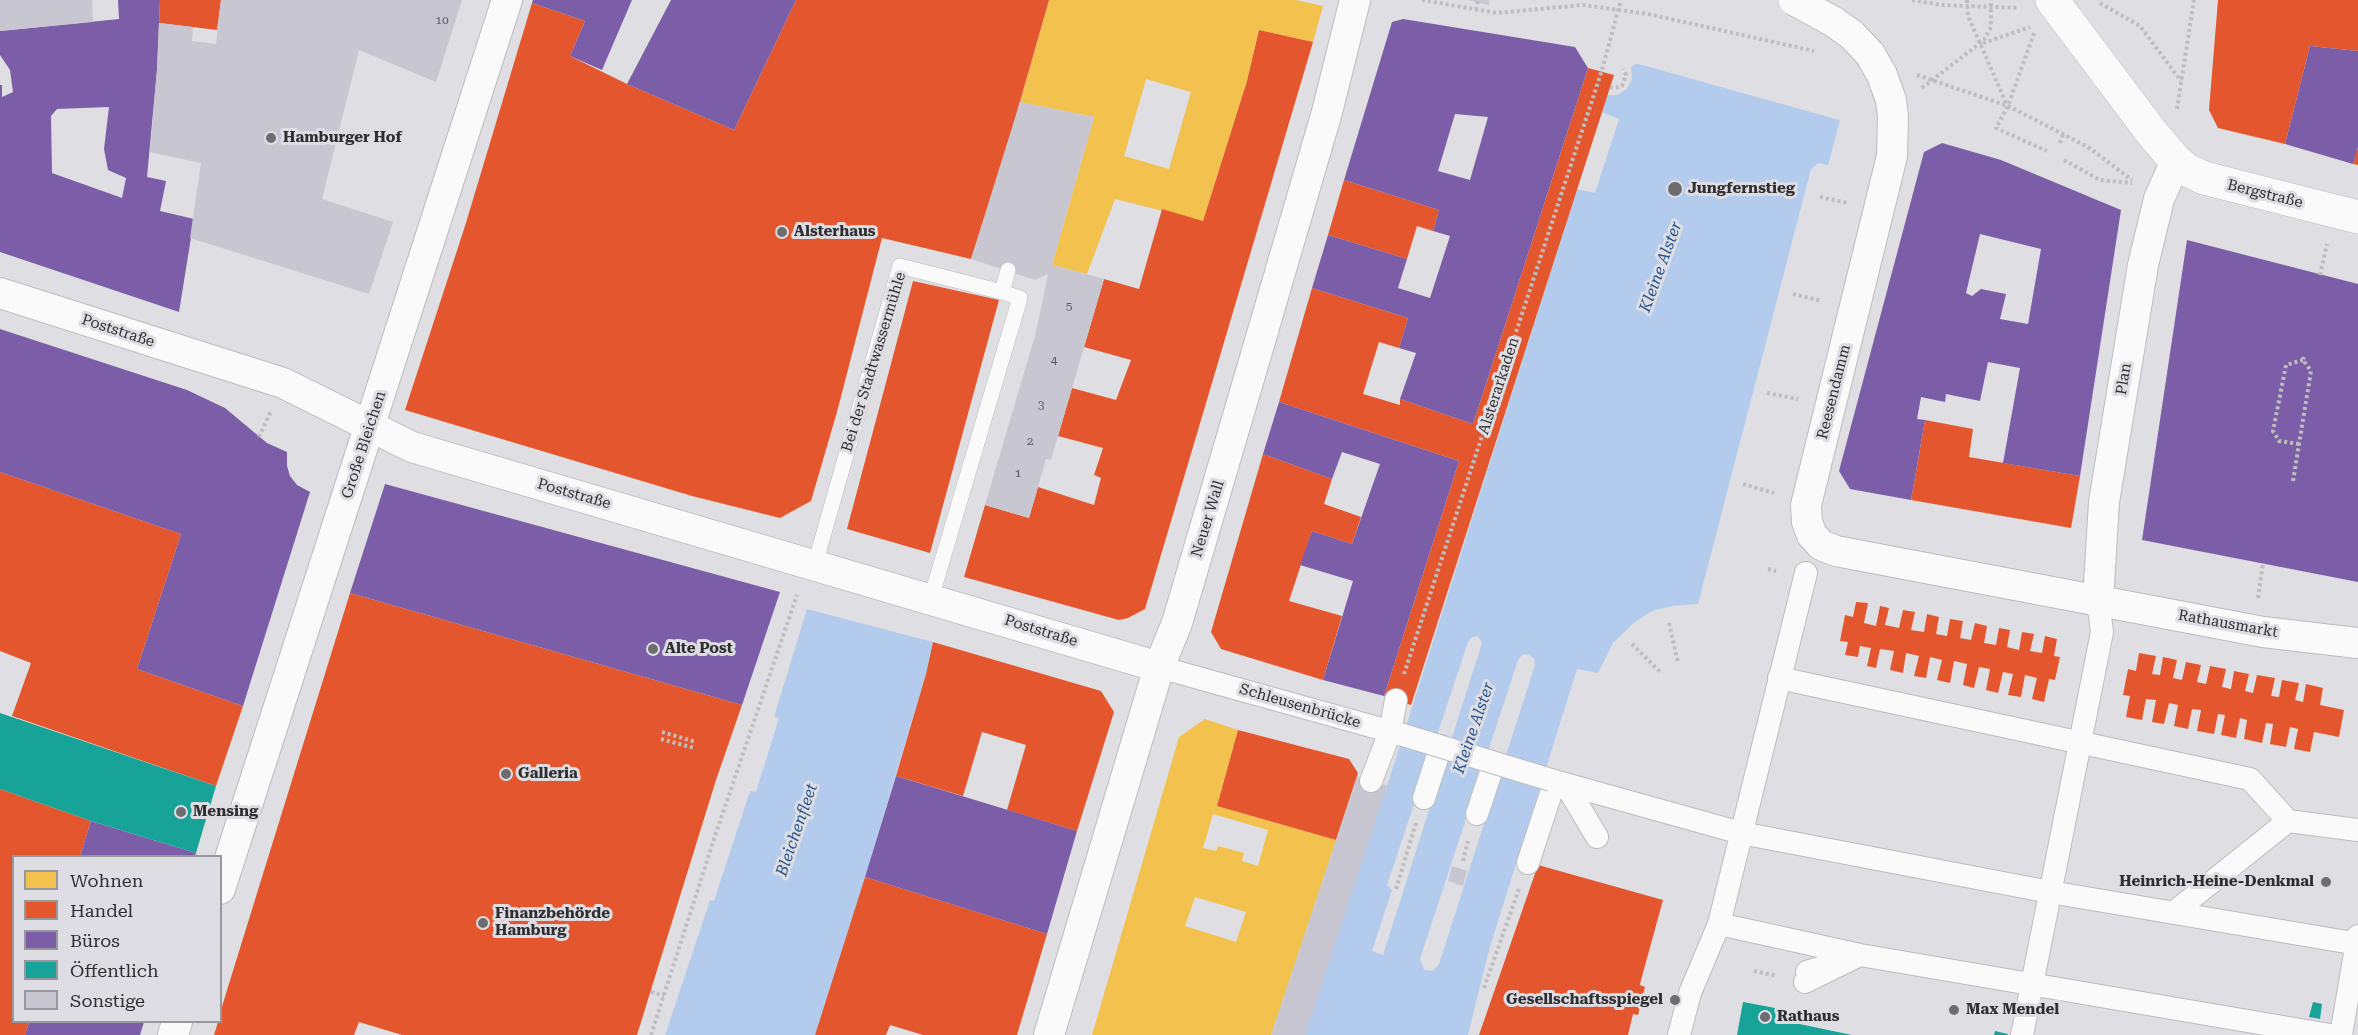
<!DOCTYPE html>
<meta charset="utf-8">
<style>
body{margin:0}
#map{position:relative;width:2358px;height:1035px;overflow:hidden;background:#dfdee2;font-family:"Roboto Serif",serif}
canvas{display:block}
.legend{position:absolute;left:12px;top:855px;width:210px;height:168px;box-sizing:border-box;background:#dedde3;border:2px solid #98979c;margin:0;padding:8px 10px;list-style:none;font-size:18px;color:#2f2f31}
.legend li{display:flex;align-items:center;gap:12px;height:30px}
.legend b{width:30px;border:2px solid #98979c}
</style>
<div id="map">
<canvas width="2358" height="1035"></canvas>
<ul class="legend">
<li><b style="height:16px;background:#f2c14e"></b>Wohnen</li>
<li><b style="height:16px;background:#e4572e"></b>Handel</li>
<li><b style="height:16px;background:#7b5ea7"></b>Büros</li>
<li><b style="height:16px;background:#17a398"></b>Öffentlich</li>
<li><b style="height:16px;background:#c8c6d1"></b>Sonstige</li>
</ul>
</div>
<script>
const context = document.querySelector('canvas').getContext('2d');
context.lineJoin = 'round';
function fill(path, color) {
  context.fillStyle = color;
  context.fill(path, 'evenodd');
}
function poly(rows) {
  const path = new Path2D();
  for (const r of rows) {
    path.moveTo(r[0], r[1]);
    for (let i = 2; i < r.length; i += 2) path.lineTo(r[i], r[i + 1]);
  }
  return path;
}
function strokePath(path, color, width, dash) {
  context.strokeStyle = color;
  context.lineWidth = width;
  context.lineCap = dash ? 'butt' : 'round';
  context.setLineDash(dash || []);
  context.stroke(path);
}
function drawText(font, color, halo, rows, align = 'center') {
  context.font = font + ' "Roboto Serif",serif';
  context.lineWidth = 6;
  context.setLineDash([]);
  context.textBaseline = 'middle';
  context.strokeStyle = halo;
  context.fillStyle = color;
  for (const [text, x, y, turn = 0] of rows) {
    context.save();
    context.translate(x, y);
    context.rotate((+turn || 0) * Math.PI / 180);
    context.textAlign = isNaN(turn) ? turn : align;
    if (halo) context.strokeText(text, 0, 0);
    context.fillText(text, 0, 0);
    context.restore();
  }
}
fill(poly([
 [1887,0,1840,120,1828,165,1818,163,1811,169,1698,604,1672,606,1652,611,1635,622,1613,643,1598,673,1577,669,1489,950,1468,1035,1298,1035,1387,786,1577,189,1595,193,1619,119,1602,112,1607,95,1617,95,1627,89,1632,79,1631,67,1641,61],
 [1478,636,1482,643,1383,955,1372,951,1392,890,1387,885,1468,642,1472,637],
 [1529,654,1534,658,1535,665,1439,964,1433,971,1424,970,1420,959,1518,660,1522,655],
 [807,609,933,642,926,674,865,877,815,1035,665,1035,710,900,714,901,750,791,756,792,779,718,774,717]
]), '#b3cced');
fill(poly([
 [1647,0,1890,0,1843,121,1635,63,1638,60]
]), '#dfdee2');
fill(poly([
 [1049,0,1296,0,1323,6,1313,42,1259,30,1247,81,1203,221,1115,199,1087,274,1052,265,1094,117,1020,102],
 [1146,79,1191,92,1169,169,1124,156],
 [1205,719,1238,730,1217,806,1336,840,1271,1035,1092,1035,1179,737],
 [1213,814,1268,830,1258,866,1242,861,1244,853,1218,846,1216,851,1203,848],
 [1195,897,1246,912,1236,942,1185,926]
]), '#f2c14e');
fill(poly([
 [160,0,221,0,217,30,159,23],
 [796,0,1049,0,997,182,971,259,882,238,837,412,811,501,780,518,692,496,405,410,465,226,532,3,585,21,570,56,627,84,734,130],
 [2218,0,2358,0,2358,51,2310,46,2285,144,2218,128,2209,110],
 [1259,30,1313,42,1145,609,1128,618,1119,620,964,577,985,505,1029,518,1038,487,1094,505,1101,478,1094,475,1103,448,1058,436,1072,388,1116,400,1131,360,1084,347,1104,279,1139,289,1162,209,1203,221,1247,81],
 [1588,68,1614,75,1411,705,1384,696,1459,461,1279,402,1312,288,1408,318,1399,348,1379,342,1363,394,1400,405,1400,399,1473,424],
 [2357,149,2358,150,2358,165,2353,164],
 [1344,180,1439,210,1433,231,1417,226,1407,259,1328,235],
 [913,281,999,300,930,553,847,529],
 [1925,420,1973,429,1969,457,2080,476,2071,528,1911,500],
 [1263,454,1332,479,1324,504,1361,517,1352,544,1312,531,1289,601,1342,616,1323,680,1221,649,1211,632],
 [0,472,181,534,137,669,243,706,216,786,12,716,31,663,0,651],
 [350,593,742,705,716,780,637,1035,402,1035,359,1022,354,1035,214,1035,218,1022,220,1022,220,1013,232,974],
 [1856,602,1868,603,1864,623,1876,626,1880,606,1889,608,1885,625,1899,628,1903,610,1915,612,1911,630,1924,632,1927,614,1939,617,1936,634,1947,636,1950,619,1963,621,1960,638,1971,640,1975,623,1987,626,1984,643,1996,645,1999,628,2010,630,2007,647,2019,650,2022,632,2034,634,2030,651,2042,653,2045,636,2057,639,2054,656,2060,657,2055,680,2049,679,2044,702,2032,699,2037,678,2025,675,2021,697,2008,695,2013,674,2003,672,1998,693,1986,690,1990,669,1979,667,1974,688,1963,685,1967,664,1954,661,1950,683,1937,680,1942,660,1930,657,1926,678,1914,676,1919,656,1906,653,1903,673,1890,670,1894,651,1880,649,1876,668,1867,666,1871,648,1860,646,1858,657,1845,655,1848,642,1840,641,1845,615,1853,617],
 [933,642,1101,691,1114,712,1077,831,1007,810,1026,745,982,732,963,796,896,776,926,674],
 [2139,653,2156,656,2152,674,2160,675,2163,657,2177,660,2173,678,2182,680,2186,662,2201,665,2197,682,2206,684,2210,666,2226,669,2222,687,2231,689,2234,671,2249,674,2245,691,2253,693,2257,675,2275,678,2271,696,2279,697,2282,680,2299,683,2295,700,2303,702,2306,684,2323,688,2320,705,2344,710,2339,737,2314,732,2310,752,2294,749,2298,729,2290,727,2286,747,2270,744,2273,724,2266,723,2262,743,2244,739,2247,720,2240,718,2236,738,2221,735,2225,715,2218,714,2214,734,2197,731,2201,710,2192,709,2188,729,2174,726,2178,705,2169,703,2164,724,2152,722,2156,700,2146,699,2142,720,2126,717,2130,696,2123,695,2128,669,2136,671],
 [1238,730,1349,759,1358,773,1336,840,1217,806],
 [0,789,91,821,80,856,14,856,14,1022,29,1022,25,1035,0,1035],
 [1538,865,1663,900,1641,980,1640,985,1645,987,1638,1015,1633,1014,1628,1035,1479,1035],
 [865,877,1047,934,1017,1035,923,1035,890,1025,886,1035,815,1035]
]), '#e4572e');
fill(poly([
 [118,0,160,0,157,70,147,177,166,181,160,211,194,219,179,312,0,252,0,85,2,85,2,97,13,92,10,70,0,55,0,31,119,19],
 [109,107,104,149,108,170,126,178,122,198,52,173,51,116,57,109],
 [533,0,632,0,602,70,570,56,585,21,532,3],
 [671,0,796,0,734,130,627,84],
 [1403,19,1575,47,1588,68,1473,424,1400,399,1416,353,1399,348,1408,318,1312,288,1328,235,1407,259,1398,288,1430,298,1450,236,1433,231,1439,210,1344,180,1392,22],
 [1455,114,1488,117,1470,180,1438,171],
 [2310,46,2358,51,2358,147,2353,164,2285,144],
 [1942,143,2001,160,2121,210,2080,476,2003,463,2020,368,1988,362,1980,401,1946,394,1945,402,1921,397,1917,419,1925,420,1911,500,1850,489,1839,471,1924,152],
 [1980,234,2041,249,2028,324,2000,319,2006,294,1981,289,1972,296,1966,293],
 [2187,240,2358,284,2358,582,2142,540],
 [0,329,187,390,225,408,267,443,287,452,287,466,290,476,297,485,310,492,243,706,137,669,181,534,0,472],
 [1279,402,1459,461,1384,696,1323,680,1353,581,1300,565,1312,531,1352,544,1380,464,1342,452,1332,479,1263,454],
 [385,484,780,592,742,705,350,593],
 [896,776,1077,831,1047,934,865,877],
 [91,821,196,853,195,856,80,856],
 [29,1022,144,1022,140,1035,25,1035]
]), '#7b5ea7');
fill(poly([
 [0,713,216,786,196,853,91,821,0,789],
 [1743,1002,1791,1011,1790,1022,1852,1035,1737,1035],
 [2313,1002,2322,1004,2320,1019,2309,1017],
 [1995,1031,2008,1034,2008,1035,1994,1035]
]), '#17a398');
fill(poly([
 [0,0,92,0,93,22,0,31],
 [221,0,462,0,436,82,359,50,322,199,393,222,369,294,190,238,201,163,150,152,157,70,159,23,193,27,192,41,216,44],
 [1467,0,1489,0,1489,5],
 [1020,102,1094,117,1052,265,1104,279,1051,460,1046,459,1029,518,985,505,1036,332,1048,274,1035,280,971,259],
 [1357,777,1387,786,1305,1035,1271,1035],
 [1452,866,1467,871,1463,886,1448,881]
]), '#c8c6d1');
const service = poly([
 [1002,292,1008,270],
 [815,564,900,266,1002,292,1020,298,931,598]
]);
const pedestrian = poly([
 [1159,667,1403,735],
 [1779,678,2250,779,2288,821],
 [1551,780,1741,833,2050,892,2358,944],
 [1371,781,1390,732,1396,700],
 [1566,785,1597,837],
 [1424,798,1441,746],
 [1477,814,1494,763],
 [1528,863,1555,781],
 [2173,913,2288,821,2358,830],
 [1719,924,1860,955,2330,1035],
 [1805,982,1860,955,1807,972],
 [1679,1035,1690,993,1719,924,1806,573],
 [2022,1035,2102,632,2098,601],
 [2341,1035,2358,936]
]);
const minor = poly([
 [1870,54,1882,75,1891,100,1893,117,1892,156,1806,505,1807,522,1812,535,1821,545,1836,551,2263,632,2358,643],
 [0,293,283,383,412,447,1159,667],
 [2098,601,2104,502,2143,265,2159,199,2176,161],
 [220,889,507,0],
 [173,1035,177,1022],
 [1049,1035,1159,667,1177,623,1253,365,1327,112,1355,0]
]);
const tertiary = poly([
 [2052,0,2152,133,2176,161,2187,170,2204,178,2358,217]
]);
strokePath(service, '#bcbcbf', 16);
strokePath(pedestrian, '#bcbcbf', 24);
strokePath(minor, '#bcbcbf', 32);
strokePath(tertiary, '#bcbcbf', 34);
strokePath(poly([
 [1422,0,1497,13,1583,5,1648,14],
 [1912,0,1942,5,2019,8],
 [1967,0,1968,16,2007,105],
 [2100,3,2140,26,2181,81],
 [1476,10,1478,0],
 [2034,33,2008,106,1996,128,2047,151],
 [1983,43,2030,27],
 [1917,75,2008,106,2088,147,2132,180],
 [1610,87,1615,88,1622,86,1626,75,1623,69],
 [1922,88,1984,40,1991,27,1991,0],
 [2177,109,2194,0],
 [2060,143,2064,132],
 [2064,160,2100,180,2132,183],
 [1820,197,1848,203],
 [2320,275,2327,244],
 [1793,294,1822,301],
 [1767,393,1798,399],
 [259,437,271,411],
 [2299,444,2279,441,2273,431,2286,365,2303,360],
 [2293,481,2311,371,2303,360,2304,357],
 [1743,484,1774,493],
 [1768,569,1776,571],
 [2258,598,2263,563],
 [1669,623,1678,663],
 [1632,644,1661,673],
 [1404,674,1602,70,1621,0],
 [662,732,696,742],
 [661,739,694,748],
 [1463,861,1468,841],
 [1396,889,1416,823],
 [1754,971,1777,976],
 [1484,988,1519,889],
 [651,992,664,996],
 [651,1035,715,836,797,595]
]), '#bfbebf', 4, [3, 3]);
strokePath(service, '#fafafb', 15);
strokePath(pedestrian, '#fafafb', 22);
strokePath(minor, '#fafafb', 30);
strokePath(tertiary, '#fafafb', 33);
const pedestrianBridge = poly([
 [1403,735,1551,780]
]);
const minorBridge = poly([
 [1794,0,1834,22,1852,35,1870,54]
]);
strokePath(pedestrianBridge, '#bcbcbf', 24, []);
strokePath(minorBridge, '#bcbcbf', 32, []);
strokePath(poly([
 [1648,14,1814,51]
]), '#bfbebf', 4, [3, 3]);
strokePath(pedestrianBridge, '#fafafb', 22);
strokePath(minorBridge, '#fafafb', 30);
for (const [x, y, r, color] of [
 [271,138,6,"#6d6c6f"],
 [1675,189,8,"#6d6c6f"],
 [782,232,6,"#6d6c6f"],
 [653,649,6,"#6d6c6f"],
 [506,774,6,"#6d6c6f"],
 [181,812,6,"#6d6c6f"],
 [2326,882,6,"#6d6c6f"],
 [483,923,6,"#6d6c6f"],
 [1675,1000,6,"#6d6c6f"],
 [1954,1010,6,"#6d6c6f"],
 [1765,1017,6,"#6d6c6f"]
]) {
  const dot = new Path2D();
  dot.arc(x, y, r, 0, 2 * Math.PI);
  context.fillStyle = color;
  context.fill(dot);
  strokePath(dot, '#dedde3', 2);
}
drawText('12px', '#5a595e', null, [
 ["10",442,20],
 ["5",1069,306],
 ["4",1054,360],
 ["3",1041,405],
 ["2",1030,441],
 ["1",1018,473]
]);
drawText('bold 15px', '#2f2f31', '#dedde3', [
 ["Hamburger Hof",283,138],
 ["Jungfernstieg",1688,189],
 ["Alsterhaus",794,232],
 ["Alte Post",665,649],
 ["Galleria",518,774],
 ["Mensing",193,812],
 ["Heinrich-Heine-Denkmal",2314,882,"right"],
 ["Finanzbehörde",495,914],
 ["Hamburg",495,931],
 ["Gesellschaftsspiegel",1663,1000,"right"],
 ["Max Mendel",1966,1010],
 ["Rathaus",1777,1017]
], 'left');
drawText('15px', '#2f2f31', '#dedde3', [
 ["Bergstraße",2265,194,14],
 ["Poststraße",118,331,18],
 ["Bei der Stadtwassermühle",874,362,-73],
 ["Plan",2124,379,-81],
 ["Alsterarkaden",1499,386,-72],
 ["Reesendamm",1834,392,-76],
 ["Große Bleichen",364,445,-72],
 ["Poststraße",574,494,16],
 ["Neuer Wall",1208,519,-73],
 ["Rathausmarkt",2228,624,10],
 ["Poststraße",1041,631,17],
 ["Schleusenbrücke",1300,706,16]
]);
drawText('italic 16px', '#22538b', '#dedde3', [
 ["Kleine Alster",1661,267,-70],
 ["Kleine Alster",1474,728,-71],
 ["Bleichenfleet",797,830,-71]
]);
</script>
